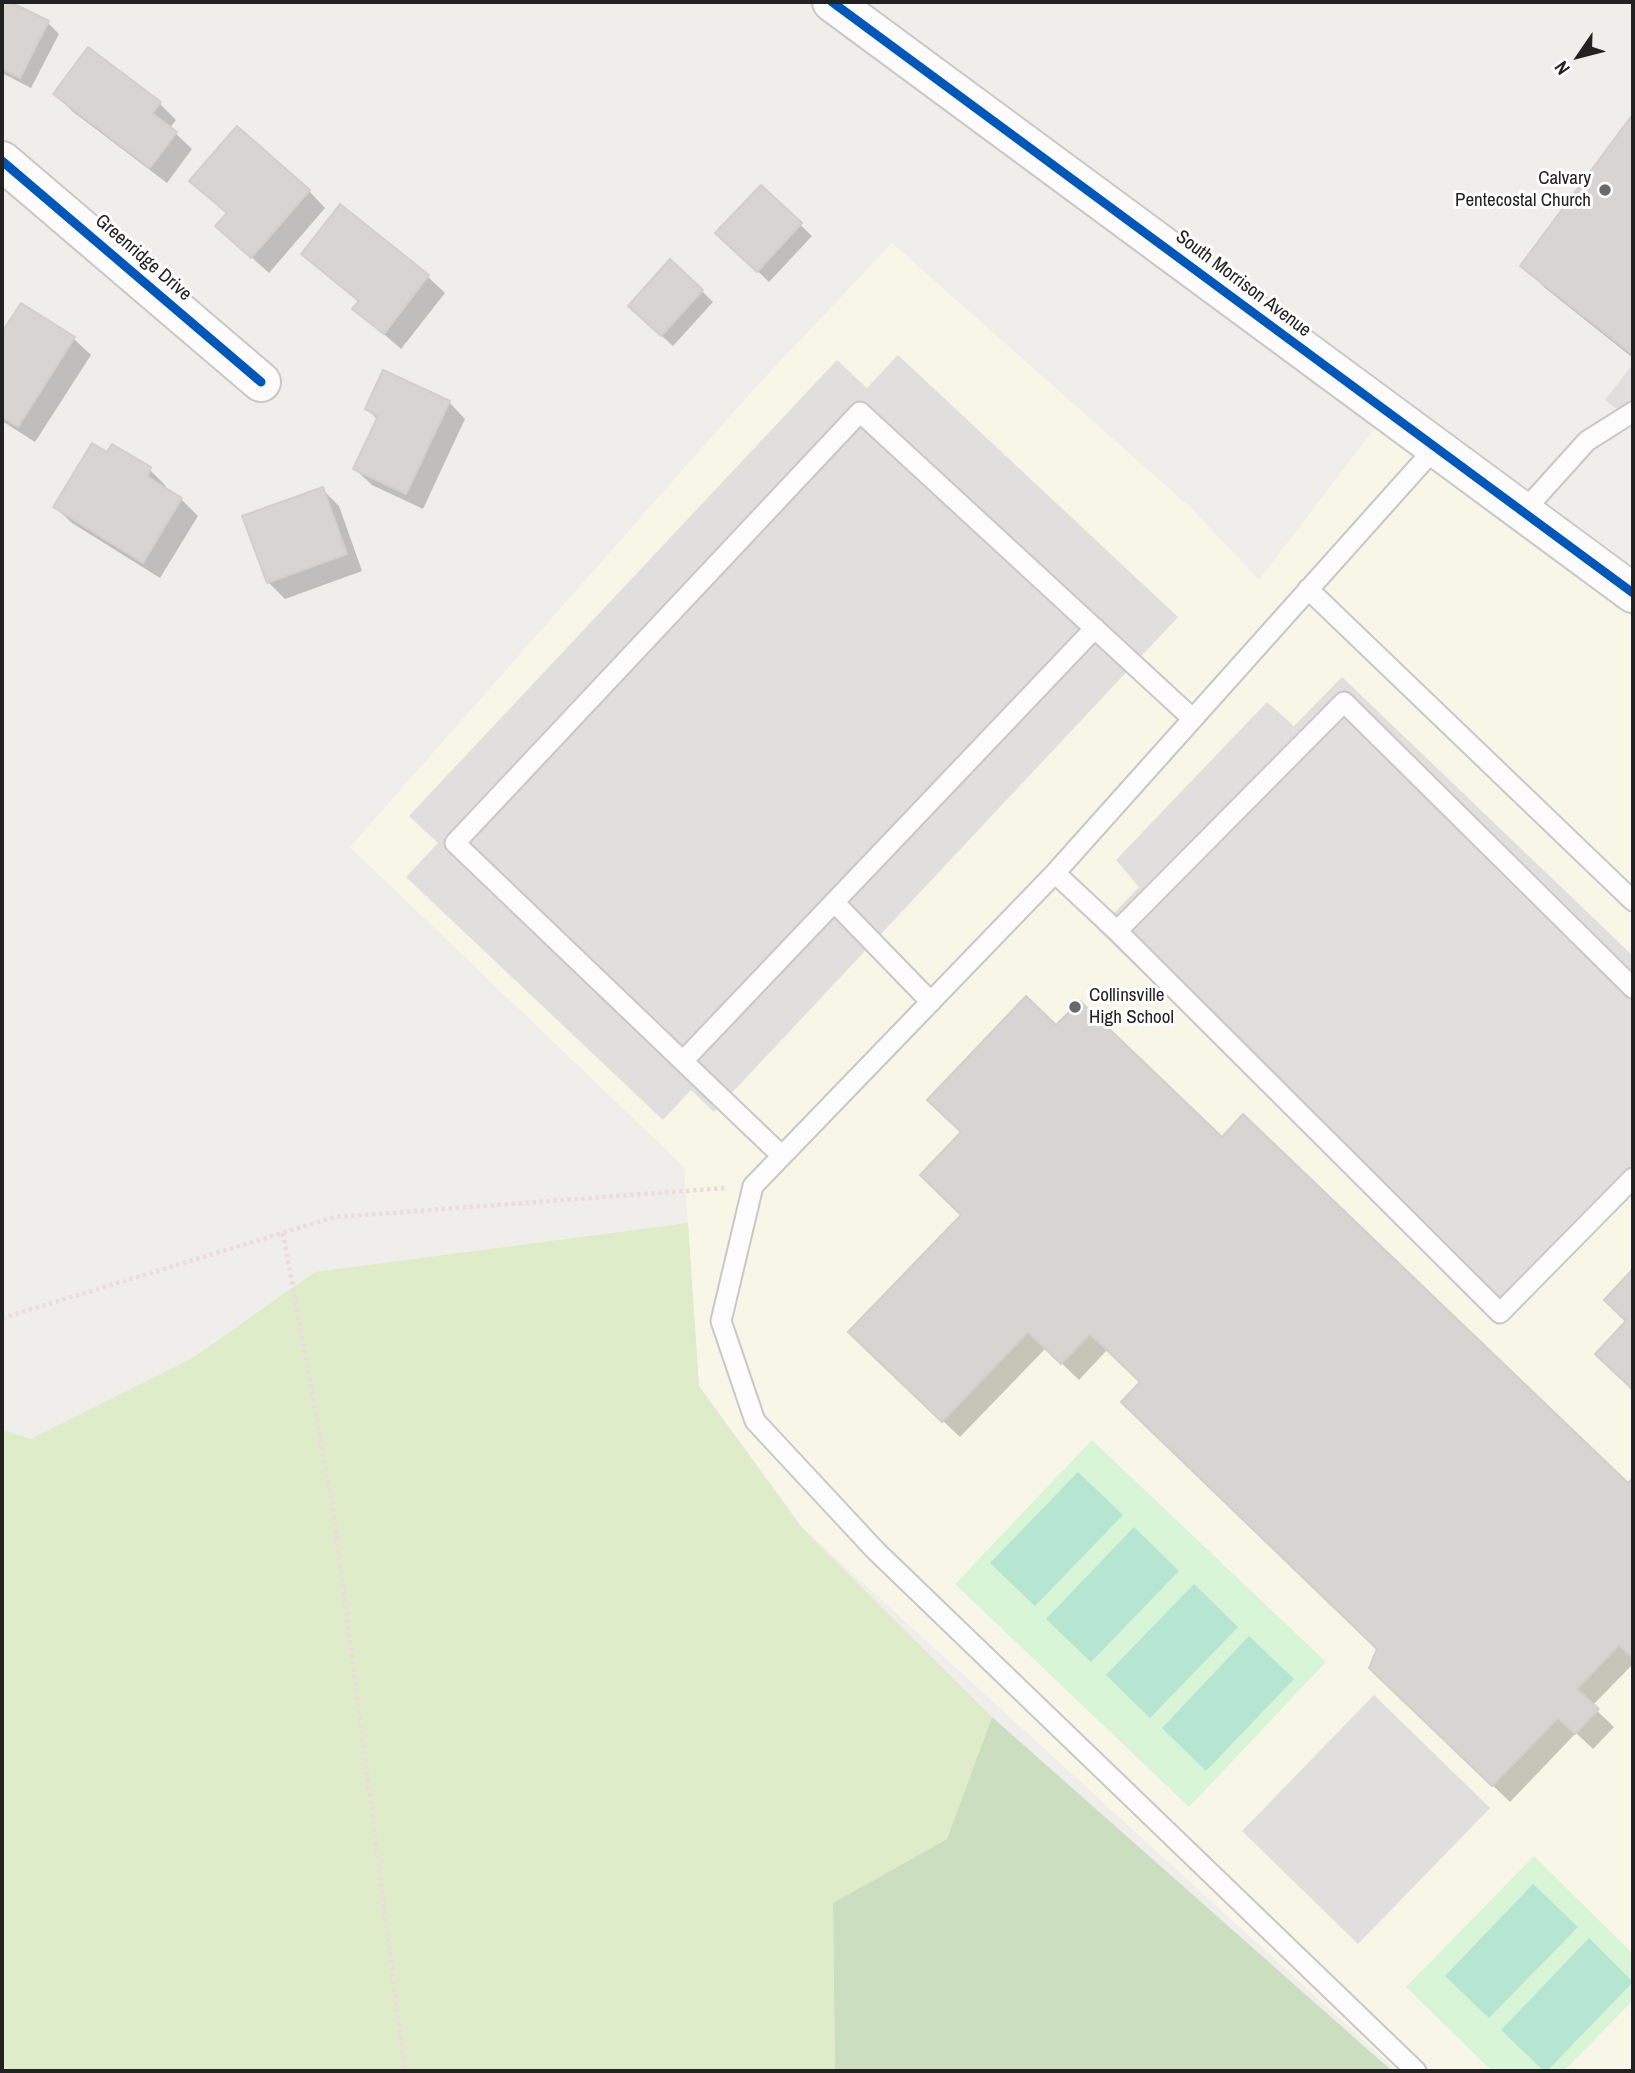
<!DOCTYPE html>
<style>
body{margin:0}
#map{position:relative;width:1635px;height:2073px;overflow:hidden;background:#f0eeeb;font-family:"Archivo Narrow",sans-serif}
canvas{display:block}
.frame{position:absolute;inset:0;border:4px solid #222;pointer-events:none}
.north{position:absolute;left:1544px;top:21px;width:70px;height:70px;-webkit-text-stroke:5px #fff;paint-order:stroke;rotate:235deg;font-size:19px;font-weight:700;line-height:28px;text-align:center;color:#222}
.north::after{content:'';display:block;margin:auto;width:24px;height:32px;background:#222;clip-path:polygon(50% 0,100% 100%,50% 72%,0 100%)}
</style>
<div id="map">
<canvas width="1635" height="2073"></canvas>
<div class="frame"></div>
<div class="north">N</div>
</div>
<script>
const context = document.querySelector('canvas').getContext('2d');
context.lineJoin = 'round';
function fill(path, color) {
  context.fillStyle = color;
  context.fill(path, 'evenodd');
}
function poly(rows) {
  const path = new Path2D();
  for (const r of rows) {
    path.moveTo(r[0], r[1]);
    for (let i = 2; i < r.length; i += 2) path.lineTo(r[i], r[i + 1]);
  }
  return path;
}
function strokePath(path, color, width, dash) {
  context.strokeStyle = color;
  context.lineWidth = width;
  context.lineCap = dash ? 'butt' : 'round';
  context.setLineDash(dash || []);
  context.stroke(path);
}
function drawText(font, color, halo, rows, align = 'center') {
  context.font = font + ' "Archivo Narrow",sans-serif';
  context.lineWidth = 6;
  context.setLineDash([]);
  context.textBaseline = 'middle';
  context.strokeStyle = halo;
  context.fillStyle = color;
  for (const [text, x, y, turn = 0] of rows) {
    context.save();
    context.translate(x, y);
    context.rotate((+turn || 0) * Math.PI / 180);
    context.textAlign = isNaN(turn) ? turn : align;
    if (halo) context.strokeText(text, 0, 0);
    context.fillText(text, 0, 0);
    context.restore();
  }
}
fill(poly([
 [892,243,1192,509,1259,580,1387,412,1633,593,1633,2071,1397,2071,803,1528,699,1386,684,1167,350,847,753,390]
]), '#f8f7e7');
fill(poly([
 [688,1223,699,1386,802,1528,992,1717,947,1839,833,1903,835,2071,2,2071,2,1430,31,1439,191,1359,315,1272]
]), '#deecca');
fill(poly([
 [992,1717,1392,2071,835,2071,833,1903,947,1839]
]), '#ccdec0');
fill(poly([
 [1092,1440,1326,1662,1189,1807,955,1584],
 [1534,1856,1633,1954,1633,2000,1564,2071,1492,2071,1406,1987]
]), '#d9f5d8');
fill(poly([
 [1078,1472,1123,1515,1035,1606,990,1563],
 [1134,1527,1179,1571,1091,1662,1046,1619],
 [1194,1584,1238,1627,1150,1718,1106,1675],
 [1249,1636,1294,1679,1206,1771,1162,1728],
 [1533,1884,1578,1927,1489,2018,1445,1976],
 [1589,1938,1633,1982,1547,2071,1544,2071,1501,2030]
]), '#b6e6d1');
fill(poly([
 [898,355,1178,617,714,1112,691,1090,663,1120,406,877,438,843,409,816,837,360,867,388],
 [1633,364,1633,421,1605,400],
 [1342,677,1633,956,1633,1178,1500,1313,1098,930,1139,887,1116,860,1267,702,1294,726],
 [1374,1695,1490,1808,1358,1944,1242,1831]
]), '#e0dfde');
fill(poly([
 [2,2,6,2,48,23,59,34,31,88,2,73],
 [55,94,160,104,176,120,170,128,192,149,167,183,72,111],
 [1633,117,1633,358,1545,288,1523,266],
 [761,187,812,236,769,282,718,233],
 [309,191,325,208,269,273,217,226,228,214,208,197],
 [340,206,428,277,445,293,401,349,355,309,360,303,320,270,303,254],
 [702,291,713,302,673,346,641,317],
 [21,305,74,339,91,355,35,442,2,421,2,335],
 [449,402,465,419,423,509,372,485,355,469,378,420,367,409],
 [108,454,149,469,166,486,166,489,181,499,198,516,160,578,72,523,55,507],
 [322,489,339,506,362,571,285,599,268,582],
 [1056,1028,1222,1140,1628,1485,1633,1480,1633,1664,1592,1706,1614,1727,1593,1749,1576,1733,1510,1802,1388,1685,1379,1649,1142,1382,1108,1349,1079,1380,1046,1348,960,1437,867,1349,963,1215],
 [1633,1272,1633,1389,1598,1354,1628,1322,1607,1300]
]), '#0003');
const building = poly([
 [2,2,10,2,49,21,20,78,2,69,2,2],
 [88,47,161,102,152,113,177,132,150,168,53,94,88,47],
 [1633,114,1633,355,1520,266,1633,114],
 [237,126,310,190,251,258,215,226,227,213,189,181,237,126],
 [761,185,802,223,757,272,715,233,761,185],
 [340,204,429,275,384,334,352,309,359,301,301,254,340,204],
 [670,259,703,290,661,336,628,306,670,259],
 [21,303,75,337,18,427,2,417,2,332,21,303],
 [383,370,450,401,406,494,353,469,378,416,365,409,383,370],
 [92,443,107,452,112,444,151,467,148,477,182,498,143,563,53,507,92,443],
 [323,487,347,554,267,583,242,516,323,487],
 [1026,996,1056,1025,1080,1001,1222,1137,1243,1114,1628,1483,1633,1478,1633,1658,1619,1645,1577,1689,1599,1709,1575,1734,1558,1718,1492,1786,1369,1668,1377,1649,1121,1402,1140,1382,1090,1334,1061,1364,1028,1332,942,1422,848,1332,961,1215,920,1175,961,1132,927,1100,1026,996],
 [1633,1269,1633,1390,1595,1354,1626,1321,1604,1300,1633,1269]
]);
fill(building, '#d7d4d2');
strokePath(building, '#d3cfcc', 2);
const service = poly([
 [1523,512,1587,441,1633,412],
 [1308,589,1633,901],
 [1055,873,1117,931,1500,1313,1633,1178],
 [834,902,931,1002],
 [1117,931,1344,702,1633,988],
 [683,1061,1095,628],
 [782,1156,455,843,860,412,1193,719],
 [1416,2071,876,1551,755,1421,721,1321,753,1186,1055,873,1435,448]
]);
const minor = poly([
 [2,161,261,382]
]);
const tertiary = poly([
 [832,2,1633,593]
]);
strokePath(service, '#c9c8c7', 23);
strokePath(minor, '#c9c8c7', 42);
strokePath(tertiary, '#c9c8c7', 42);
strokePath(poly([
 [283,1233,333,1509,405,2071],
 [2,1318,335,1217,725,1188]
]), '#ecdcdb', 4.5, [3.5, 3.5]);
strokePath(service, '#fdfcfc', 19);
strokePath(minor, '#fdfcfc', 38);
strokePath(tertiary, '#fdfcfc', 38);
strokePath(poly([
 [832,2,1633,593],
 [2,161,261,382]
]), '#0057b8', 9);
for (const [x, y, r, color] of [
 [1605,190,7,"#6a6968"],
 [1075,1007,7,"#6a6968"]
]) {
  const dot = new Path2D();
  dot.arc(x, y, r, 0, 2 * Math.PI);
  context.fillStyle = color;
  context.fill(dot);
  strokePath(dot, '#fff', 2.5);
}
drawText('19px', '#222', '#fff', [
 ["Calvary",1591,179],
 ["Pentecostal Church",1591,201],
 ["Collinsville",1089,996,"left"],
 ["High School",1089,1018,"left"]
], 'right');
drawText('19px', '#222', '#fff', [
 ["Greenridge Drive",143,258,41],
 ["South Morrison Avenue",1243,284,37]
]);
</script>
